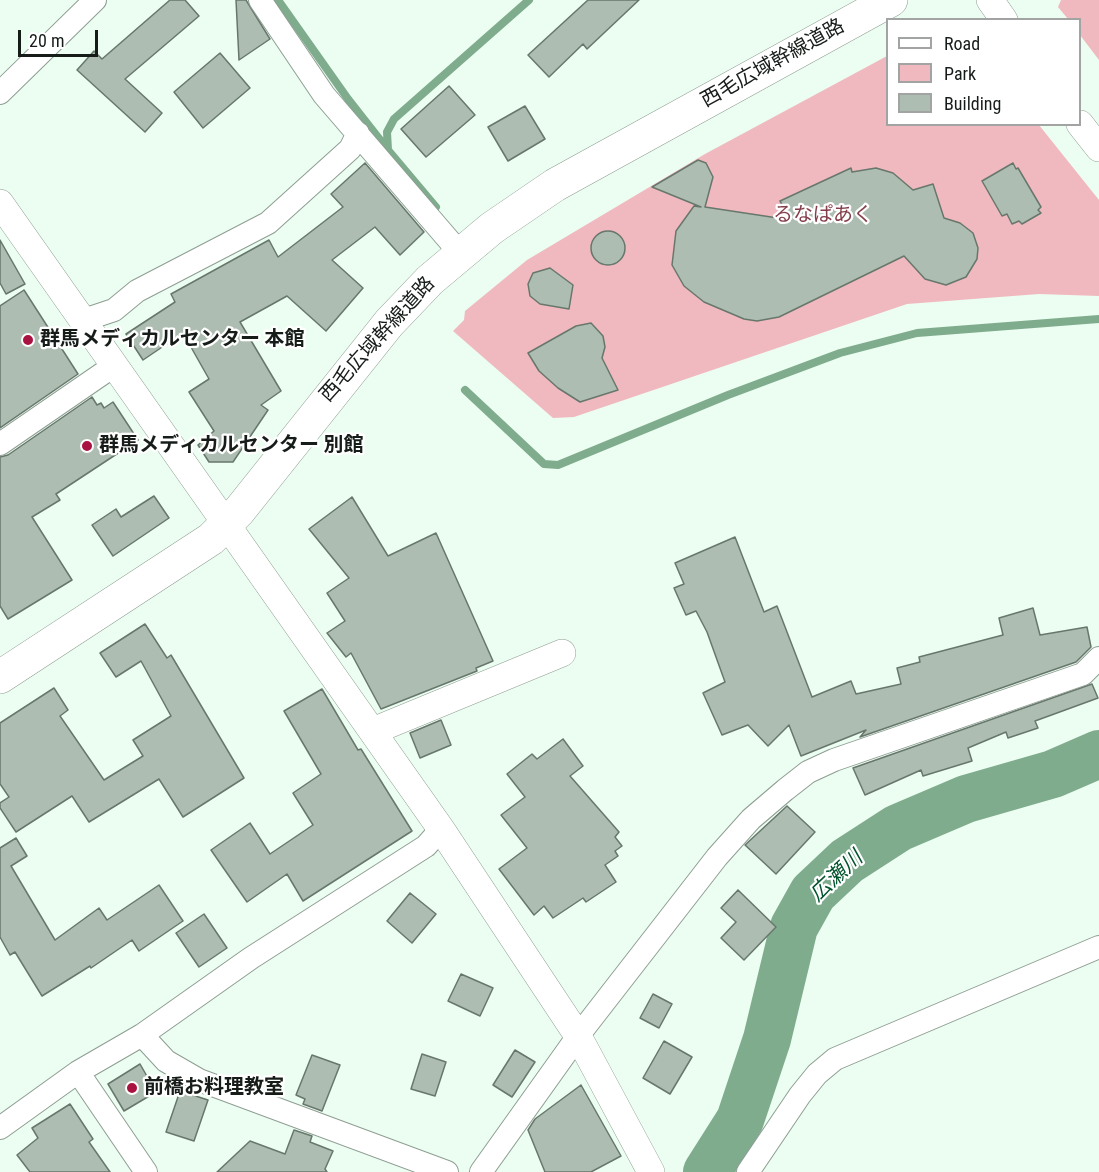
<!DOCTYPE html>
<meta charset="utf-8">
<style>
body{margin:0}
#map{position:relative;width:1099px;height:1172px;overflow:hidden;background:#ecfdf1;font-family:"Roboto Condensed",sans-serif}
canvas{display:block}
.legend{position:absolute;left:886px;top:18px;width:195px;height:108px;box-sizing:border-box;background:#fff;border:2px solid #a2a4a3;margin:0;padding:8px 10px;list-style:none;font-size:18px;color:#161c18}
.legend li{display:flex;align-items:center;gap:12px;height:30px}
.legend b{width:30px;border:2px solid #a2a4a3}
.scale{position:absolute;left:18px;top:30px;width:80px;height:27px;box-sizing:border-box;border:3px solid #161c18;border-top:0;padding-left:8px;font-size:18px;line-height:21px;white-space:nowrap;color:#161c18;-webkit-text-stroke:4px #fff;paint-order:stroke}
</style>
<div id="map">
<canvas width="1099" height="1172"></canvas>
<ul class="legend">
<li><b style="height:8px;background:#fff"></b>Road</li>
<li><b style="height:16px;background:#f0b9bf"></b>Park</li>
<li><b style="height:16px;background:#adbdb1"></b>Building</li>
</ul>
<div class="scale">20 m</div>
</div>
<script>
const context = document.querySelector('canvas').getContext('2d');
context.lineJoin = 'round';
function fill(path, color) {
  context.fillStyle = color;
  context.fill(path, 'evenodd');
}
function poly(rows) {
  const path = new Path2D();
  for (const r of rows) {
    if (r.length === 3) {
      path.moveTo(r[0] + r[2], r[1]);
      path.arc(r[0], r[1], r[2], 0, 2 * Math.PI);
      continue;
    }
    path.moveTo(r[0], r[1]);
    for (let i = 2; i < r.length; i += 2) path.lineTo(r[i], r[i + 1]);
  }
  return path;
}
function strokePath(path, color, width, dash) {
  context.strokeStyle = color;
  context.lineWidth = width;
  context.lineCap = dash ? 'butt' : 'round';
  context.setLineDash(dash || []);
  context.stroke(path);
}
function drawText(font, color, halo, rows, align = 'center') {
  context.font = font + ' "Roboto Condensed","Noto Sans JP",sans-serif';
  context.lineWidth = 4.5;
  context.setLineDash([]);
  context.textBaseline = 'middle';
  context.strokeStyle = halo;
  context.fillStyle = color;
  for (const [text, x, y, turn = 0] of rows) {
    context.save();
    context.translate(x, y);
    context.rotate((+turn || 0) * Math.PI / 180);
    context.textAlign = isNaN(turn) ? turn : align;
    if (halo) context.strokeText(text, 0, 0);
    context.fillText(text, 0, 0);
    context.restore();
  }
}
fill(poly([
 [1061,0,1099,0,1099,60,1080,35,1080,20,1068,19,1058,7],
 [887,56,888,124,1039,125,1099,200,1099,296,1039,294,907,304,574,417,553,418,453,331,464,320,465,311,527,260,705,154]
]), '#f0b9bf');
strokePath(poly([
 [278,0,348,99,388,150],
 [436,207,388,150,387,132,394,119,529,0],
 [465,390,544,464,558,465,728,395,840,353,917,333,1099,319]
]), '#7fac8d', 8);
strokePath(poly([
 [707,1172,740,1120,767,1039,794,927,813,893,847,861,898,828,966,799,1053,774,1099,754]
]), '#7fac8d', 48);
const building = poly([
 [170,0,185,0,199,16,125,79,162,113,145,132,77,70,94,51,102,59,170,0],
 [236,0,246,0,270,39,239,60,236,0],
 [588,0,639,0,587,49,583,44,549,77,528,55,588,0],
 [220,53,250,88,203,128,174,92,220,53],
 [449,86,475,115,426,157,401,129,449,86],
 [525,106,545,139,508,161,488,127,525,106],
 [698,160,706,163,713,177,705,207,791,220,780,201,851,168,852,172,876,168,893,173,913,190,933,184,944,218,960,223,973,233,978,248,977,259,966,277,946,285,925,279,904,256,779,317,757,321,744,319,704,302,684,286,672,265,676,231,694,206,701,207,652,187,698,160],
 [365,163,424,232,400,255,375,227,332,260,363,288,326,331,287,296,240,322,281,391,261,405,268,410,233,462,209,462,198,445,214,431,189,392,209,379,183,333,143,360,126,334,175,302,171,294,269,240,278,257,343,207,331,194,365,163],
 [1013,163,1016,169,1018,168,1041,207,1038,210,1041,213,1022,224,1019,221,1012,224,1007,214,1002,216,982,181,1013,163],
 [608,248,17],
 [0,240,25,284,6,294,0,283,0,240],
 [550,268,573,285,569,309,540,304,530,296,528,284,533,273,550,268],
 [24,290,78,374,0,428,0,306,24,290],
 [591,323,603,336,605,347,602,358,618,390,580,402,558,388,539,371,528,353,576,326,591,323],
 [92,397,97,405,101,403,104,408,113,402,138,440,56,494,60,500,32,517,72,580,8,619,0,606,0,457,8,455,92,397],
 [154,496,169,518,113,556,92,525,116,509,121,517,154,496],
 [352,497,388,556,436,533,493,661,476,668,477,671,381,709,351,653,346,657,327,633,345,621,327,593,349,578,309,529,352,497],
 [735,537,764,612,777,606,812,697,851,681,856,694,901,684,897,668,920,662,919,657,1003,635,999,618,1033,608,1040,635,1087,627,1091,647,1076,662,860,737,866,730,801,756,789,725,768,746,748,725,722,735,703,693,725,682,707,632,696,611,686,615,674,588,684,584,675,563,735,537],
 [145,624,167,658,171,655,244,778,183,817,159,779,89,822,72,796,16,832,0,808,0,803,9,797,0,784,0,723,54,688,68,710,60,716,104,780,143,756,133,740,171,716,141,661,116,677,100,653,145,624],
 [1092,684,1098,698,1035,721,1038,728,1008,738,1006,732,968,748,972,761,923,776,921,770,865,795,853,768,1092,684],
 [322,689,358,750,361,749,412,831,303,901,287,874,247,902,211,850,250,823,270,854,313,825,293,793,321,774,284,711,322,689],
 [441,720,451,745,420,758,410,733,441,720],
 [563,739,583,766,570,776,619,832,615,837,622,846,615,851,618,856,605,865,616,882,586,902,583,898,553,918,544,906,534,915,499,869,527,848,501,815,525,797,507,774,532,754,537,759,563,739],
 [787,806,815,832,776,874,745,845,787,806],
 [16,838,27,856,11,866,55,940,99,908,107,920,159,885,183,921,139,951,132,940,91,968,90,966,42,996,15,952,10,955,0,937,0,848,16,838],
 [738,890,776,927,744,960,721,938,736,922,721,908,738,890],
 [410,893,436,914,412,943,387,921,410,893],
 [204,914,227,948,199,967,176,933,204,914],
 [461,974,493,988,480,1016,448,1001,461,974],
 [653,994,672,1004,659,1028,640,1018,653,994],
 [664,1041,692,1057,670,1094,643,1078,664,1041],
 [515,1050,535,1062,512,1097,493,1085,515,1050],
 [422,1054,446,1062,435,1096,411,1089,422,1054],
 [312,1055,340,1065,322,1111,303,1104,305,1099,296,1095,312,1055],
 [140,1064,156,1092,124,1111,108,1084,140,1064],
 [581,1085,621,1156,591,1172,545,1172,528,1130,535,1119,581,1085],
 [180,1091,208,1100,194,1141,166,1132,180,1091],
 [70,1104,93,1139,89,1142,110,1172,30,1172,17,1155,38,1138,32,1128,70,1104],
 [294,1130,312,1136,310,1142,333,1151,325,1169,327,1172,217,1172,250,1141,285,1154,294,1130]
]);
fill(building, '#adbdb1');
strokePath(building, '#68776c', 1.5);
const minor = poly([
 [260,0,324,95,460,253],
 [0,93,95,0],
 [84,320,114,310,137,291,268,223,350,149,358,133],
 [0,444,115,365],
 [142,1035,166,1061,199,1080,447,1172],
 [78,1072,146,1172],
 [0,1128,78,1072,142,1035,251,958,426,846,441,829],
 [481,1172,578,1036,717,857,751,819,785,790,808,772,834,760,1083,674,1099,658],
 [748,1172,800,1095,817,1074,835,1059,1099,947]
]);
const tertiary = poly([
 [990,0,1004,20],
 [1080,124,1099,148],
 [0,203,441,829,578,1036,651,1172],
 [373,731,562,653]
]);
const primary = poly([
 [0,677,211,539,239,511,389,323,430,280,492,228,555,185,891,0]
]);
strokePath(minor, '#8e9e93', 24);
strokePath(tertiary, '#8e9e93', 28);
strokePath(primary, '#8e9e93', 34);
strokePath(minor, '#fff', 22);
strokePath(tertiary, '#fff', 27);
strokePath(primary, '#fff', 33);
for (const [x, y, r, color] of [
 [28,340,6,"#a91341"],
 [87,446,6,"#a91341"],
 [132,1088,6,"#a91341"]
]) {
  const dot = new Path2D();
  dot.arc(x, y, r, 0, 2 * Math.PI);
  context.fillStyle = color;
  context.fill(dot);
  strokePath(dot, '#fff', 2);
}
drawText('20px', '#161c18', '#fff', [
 ["西毛広域幹線道路",773,64,-29],
 ["西毛広域幹線道路",378,340,-48]
]);
drawText('20px', '#843e49', '#fff', [
 ["るなぱあく",823,216]
]);
drawText('bold 20px', '#161c18', '#fff', [
 ["群馬メディカルセンター 本館",40,340],
 ["群馬メディカルセンター 別館",99,446],
 ["前橋お料理教室",144,1088]
], 'left');
drawText('italic 21px', '#02542d', '#fff', [
 ["広瀬川",837,877,-43]
]);
</script>
